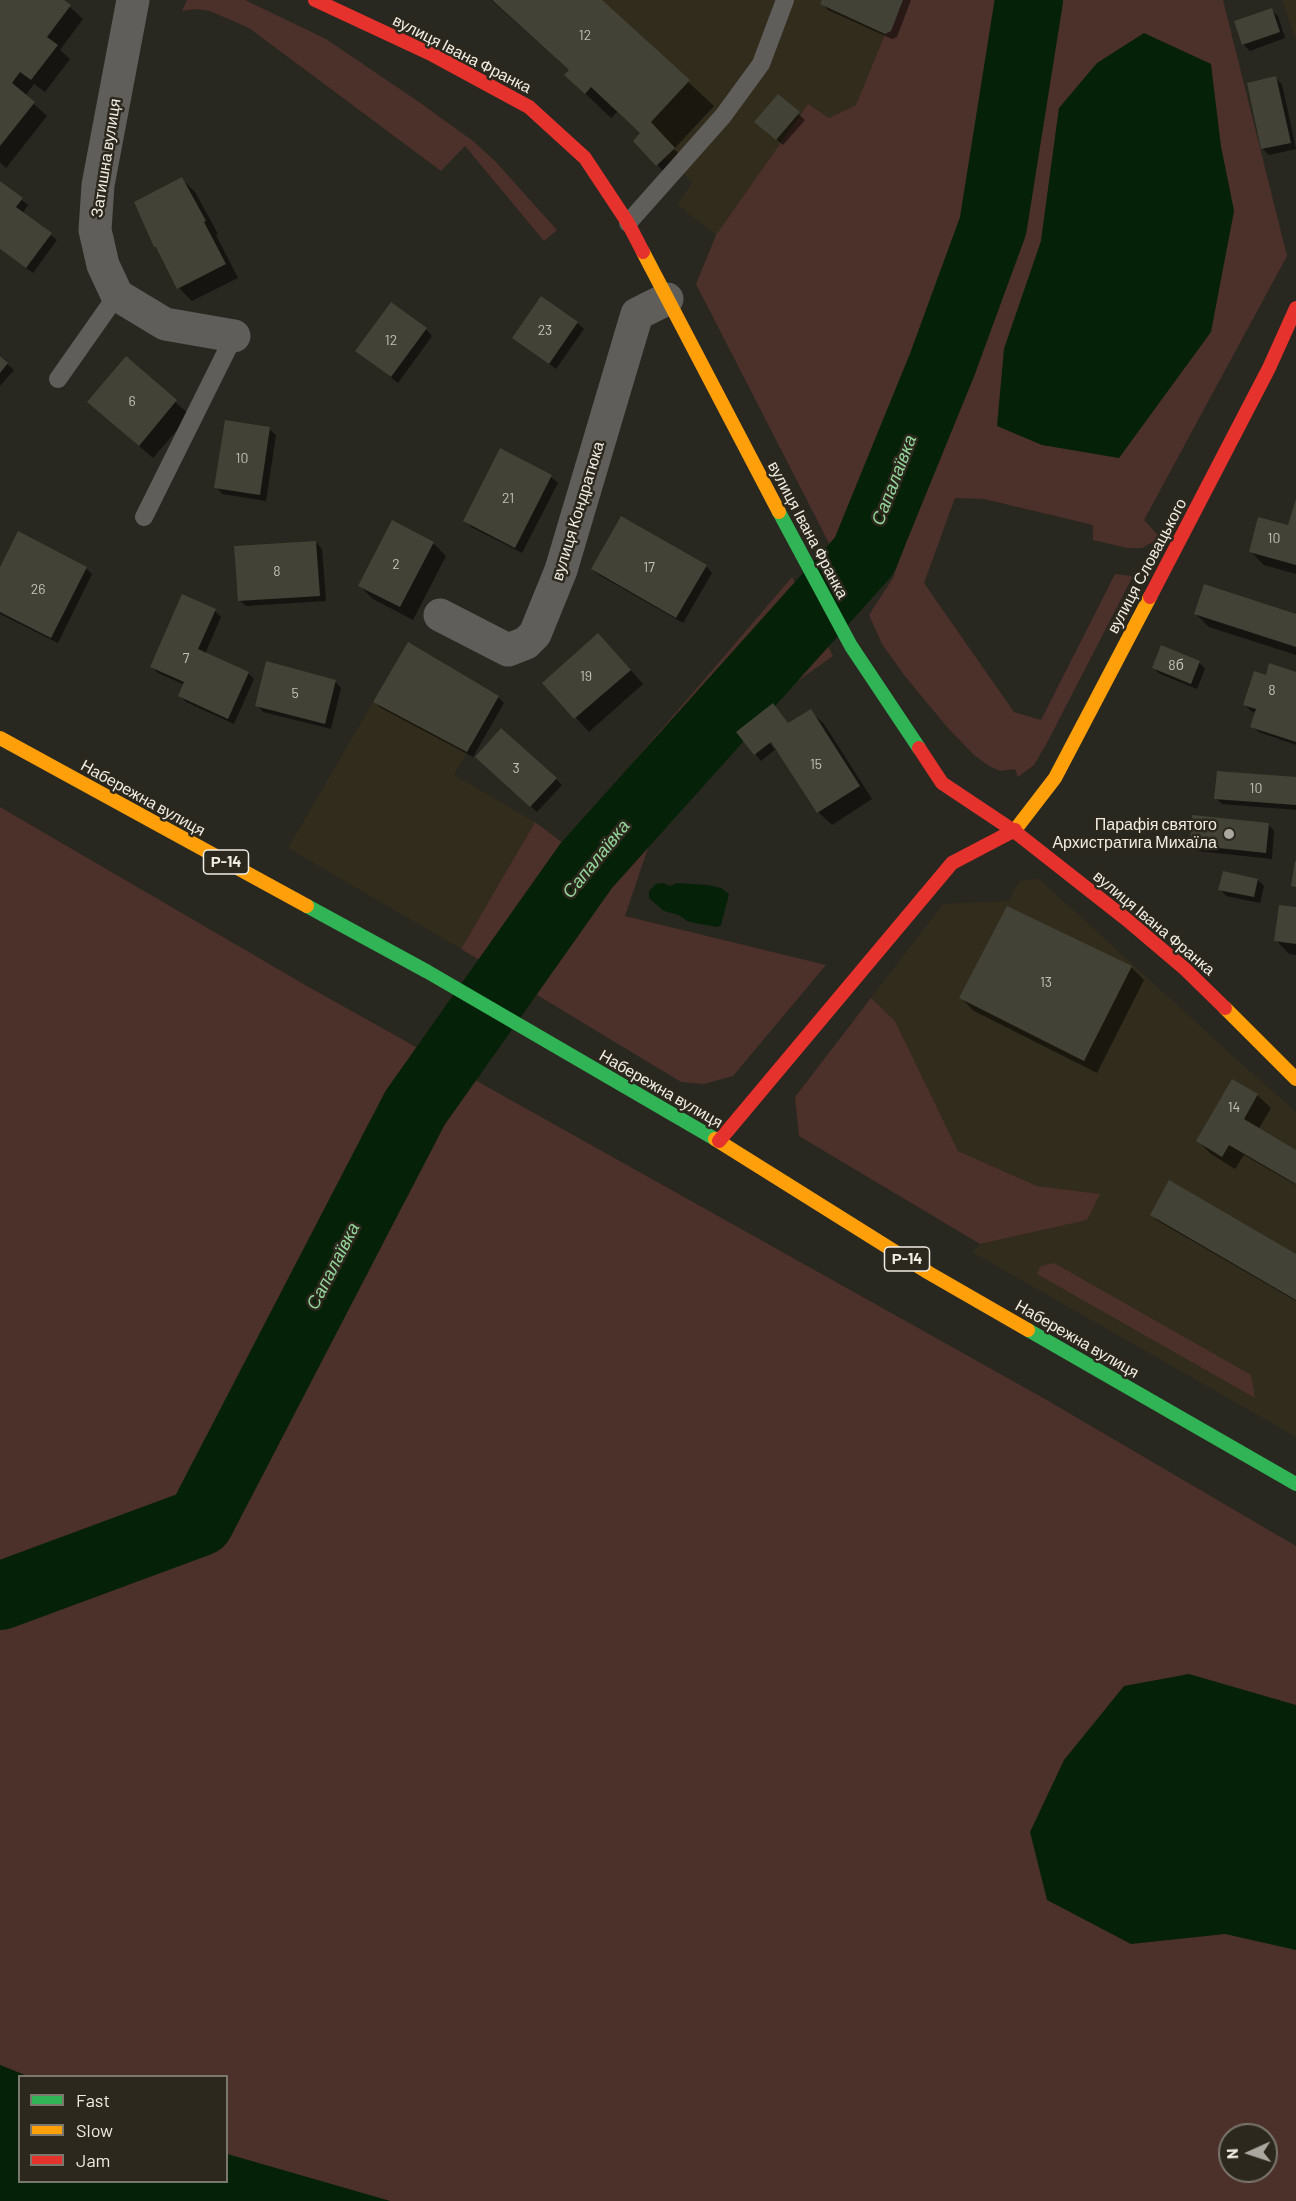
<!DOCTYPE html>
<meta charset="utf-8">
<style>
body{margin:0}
#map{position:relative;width:1296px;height:2201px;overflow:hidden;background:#282720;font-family:Barlow,sans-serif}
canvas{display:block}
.legend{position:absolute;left:18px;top:2075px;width:210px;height:108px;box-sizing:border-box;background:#2c281d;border:2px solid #7a776d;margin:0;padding:8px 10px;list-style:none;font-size:18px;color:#f0ede5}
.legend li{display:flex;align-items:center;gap:12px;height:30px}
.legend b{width:30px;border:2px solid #7a776d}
.north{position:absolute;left:1218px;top:2123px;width:60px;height:60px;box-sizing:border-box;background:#2c281d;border:2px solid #7a776d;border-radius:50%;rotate:267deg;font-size:16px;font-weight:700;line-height:24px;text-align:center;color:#f0ede5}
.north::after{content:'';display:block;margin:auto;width:21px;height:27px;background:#aaa8a0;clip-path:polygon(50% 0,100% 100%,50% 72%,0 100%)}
</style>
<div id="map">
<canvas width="1296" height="2201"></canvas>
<ul class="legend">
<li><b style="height:8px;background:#30b455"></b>Fast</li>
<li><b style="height:8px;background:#ff9f0a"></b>Slow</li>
<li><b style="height:8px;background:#e5322d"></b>Jam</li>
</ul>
<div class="north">N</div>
</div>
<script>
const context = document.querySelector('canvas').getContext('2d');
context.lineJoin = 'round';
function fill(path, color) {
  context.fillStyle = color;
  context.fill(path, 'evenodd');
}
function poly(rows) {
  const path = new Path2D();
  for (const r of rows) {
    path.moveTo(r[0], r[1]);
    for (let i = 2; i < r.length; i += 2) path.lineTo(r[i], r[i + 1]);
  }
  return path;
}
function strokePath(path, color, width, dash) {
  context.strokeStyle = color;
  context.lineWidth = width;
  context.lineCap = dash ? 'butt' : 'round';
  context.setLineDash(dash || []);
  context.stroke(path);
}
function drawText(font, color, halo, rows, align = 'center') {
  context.font = font + ' Barlow,sans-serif';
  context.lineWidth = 5;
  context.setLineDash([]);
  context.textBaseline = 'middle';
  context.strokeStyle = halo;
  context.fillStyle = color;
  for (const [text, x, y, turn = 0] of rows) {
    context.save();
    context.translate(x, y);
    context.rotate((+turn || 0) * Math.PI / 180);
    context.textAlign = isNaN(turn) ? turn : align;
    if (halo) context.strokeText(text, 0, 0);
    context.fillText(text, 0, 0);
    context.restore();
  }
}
fill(poly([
 [492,0,903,0,885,34,856,105,829,118,808,104,716,235,677,204,693,182,665,158,656,166,633,141,640,133,591,88,585,94,564,75,569,70],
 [1282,0,1296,0,1296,41],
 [408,642,499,696,454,775,535,822,461,949,288,848],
 [1039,879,1234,1057,1296,1112,1296,1437,972,1252,980,1244,1087,1220,1099,1194,1037,1186,958,1151,895,1021,871,998,943,904,1009,901,1019,881]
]), '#322c1d');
fill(poly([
 [187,0,245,0,326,39,419,102,473,141,495,161,557,230,544,241,465,146,441,171,249,28,210,11,195,9,182,11],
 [903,0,1223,0,1287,256,1144,520,1158,535,1153,542,1142,548,1127,548,1093,540,1093,525,984,499,955,498,924,583,1014,712,1041,720,1115,574,1131,576,1132,578,1048,741,1034,765,1018,777,1015,769,1000,771,989,766,974,755,947,727,904,675,882,644,869,615,893,578,918,509,931,457,884,440,853,526,834,553,696,284,716,235,808,104,829,118,856,105,885,34],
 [1059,108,1221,147,1234,211,1004,349,1041,242],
 [792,577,833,656,719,737,654,830,625,916,826,965,733,1076,704,1084,681,1082,461,949,535,822,567,846,637,758],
 [0,807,307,986,1045,1399,1296,1546,1296,2201,390,2201,227,2154,226,2076,27,2076,0,2065],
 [1230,2135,1266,2135,1266,2171,1230,2171],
 [871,998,895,1021,958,1151,1037,1186,1100,1194,1087,1220,980,1244,799,1136,795,1097],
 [1054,1263,1251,1375,1255,1398,1037,1274,1041,1266]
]), '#4c302a');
fill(poly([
 [1144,33,1211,64,1221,147,1234,211,1211,332,1119,458,1042,445,997,426,1004,349,1041,241,1059,108,1097,63],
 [663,883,670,886,677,883,708,885,721,888,729,894,721,925,718,927,695,923,687,921,679,915,664,911,649,898,649,891,656,884],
 [1189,1674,1296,1705,1296,1950,1225,1934,1131,1944,1047,1900,1030,1832,1064,1760,1124,1686],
 [0,2065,27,2076,20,2076,20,2182,226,2182,227,2154,390,2201,0,2201]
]), '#052108');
fill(poly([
 [0,0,62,0,83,19,60,50,70,59,45,92,34,84,25,96,47,116,6,168,0,162],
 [491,0,600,0,714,106,674,149,680,155,663,171,635,141,642,134,617,112,611,118,566,75,570,71],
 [823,0,911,0,897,37,892,39,828,10,822,3],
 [1271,10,1278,16,1285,38,1250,51,1243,44],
 [1275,78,1282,84,1296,149,1269,155,1263,149],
 [778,96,805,120,783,145,763,128],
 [182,179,195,192,218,234,216,235,238,278,192,301,179,288,160,251,156,247],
 [0,182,28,205,22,214,57,240,33,273,0,249],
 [577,323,584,329,556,369,514,338],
 [426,329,432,336,398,383,357,351],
 [0,358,14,370,0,386],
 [126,359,190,415,153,458,89,402],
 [269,429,276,435,266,501,222,494,216,487],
 [501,450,551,477,558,483,522,553,471,527,465,520],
 [1296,502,1296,574,1264,565,1251,552,1289,527],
 [316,542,322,549,326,601,246,606,239,600],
 [433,543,446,556,413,620,373,599,360,586],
 [706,566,712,573,683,623,599,575,592,569],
 [86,568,92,574,58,643,0,614,0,570],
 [215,611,221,617,205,654,248,673,254,679,234,724,186,702,180,696,185,685,158,673,151,666],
 [1196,614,1296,616,1296,655,1209,627],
 [611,648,643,684,589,732,544,683],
 [1199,662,1205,669,1197,689,1160,674,1154,668],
 [1296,674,1296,745,1259,732,1252,726,1256,713,1251,711,1245,705,1267,677],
 [335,681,341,688,331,729,263,712,257,705],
 [498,697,504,703,473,757,381,708,375,702],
 [810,711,824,724,872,799,832,825,818,812,777,748,761,761,738,733,789,725],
 [770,738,776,748,774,749,768,740],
 [483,763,556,779,562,785,537,812],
 [1296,779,1296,810,1222,804,1216,798],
 [1268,824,1274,831,1272,859,1198,851,1191,844],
 [1258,880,1264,886,1260,903,1226,896,1220,889],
 [1296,909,1296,955,1289,954,1276,940],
 [1131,967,1144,980,1097,1073,974,1011,961,998],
 [1233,1081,1257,1095,1271,1108,1258,1130,1296,1152,1296,1185,1244,1155,1235,1169,1211,1154,1198,1141],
 [1151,1214,1296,1256,1296,1301,1158,1221]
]), '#0007');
strokePath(poly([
 [0,1596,200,1522,415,1108,586,866,864,556,942,365,993,226,1029,0]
]), '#052108', 68);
fill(poly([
 [0,0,64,0,71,5,47,37,58,45,31,80,20,72,12,83,35,102,0,146],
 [492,0,602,0,690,80,651,122,675,148,656,166,633,141,640,133,591,87,585,94,564,75,569,70],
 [822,0,903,0,891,31,885,34,820,4],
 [1272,8,1280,32,1242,45,1234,21],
 [1276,76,1291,143,1261,149,1247,83],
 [778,94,800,112,776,140,754,122],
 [182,177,206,221,204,222,226,264,177,289,156,247,154,247,134,202],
 [0,181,23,198,16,207,52,233,26,268,0,249],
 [541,296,578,322,549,364,512,338],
 [391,302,427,328,391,377,355,351],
 [0,356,8,363,0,373],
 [126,356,177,400,139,446,87,402],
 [225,420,270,427,260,495,214,488],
 [500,448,552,475,515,548,463,521],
 [1296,499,1296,565,1249,552,1258,517,1288,525],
 [621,516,707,565,676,618,591,569],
 [392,520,434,542,400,607,358,586],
 [18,531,87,567,51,638,0,612,0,567],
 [316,541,320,596,238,601,234,546],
 [1204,584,1296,614,1296,647,1194,614],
 [182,594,216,609,198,649,249,672,228,719,178,696,184,682,150,667],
 [598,633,631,670,574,719,542,683],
 [408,642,499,696,467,752,373,702],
 [1161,645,1200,661,1191,684,1152,668],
 [266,661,336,680,325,724,255,706],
 [1269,663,1296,672,1296,742,1250,727,1256,709,1243,705,1254,671,1266,675],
 [773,703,788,723,811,709,860,786,817,813,771,742,754,755,736,732],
 [501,728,557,778,530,807,475,757],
 [1217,771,1296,777,1296,805,1214,799],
 [1192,815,1269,823,1266,853,1190,845],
 [1295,861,1296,861,1296,887,1291,886],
 [1223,871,1258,879,1254,897,1218,890],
 [1279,905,1296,907,1296,944,1274,941],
 [1007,906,1132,966,1084,1061,959,998],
 [1232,1079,1258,1094,1244,1119,1296,1150,1296,1184,1229,1145,1222,1157,1196,1141],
 [1169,1180,1296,1254,1296,1300,1150,1215]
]), '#424336');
strokePath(poly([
 [628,223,723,116,761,64,785,0],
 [58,379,117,295],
 [144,517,234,336]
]), '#5f5e5b', 18);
strokePath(poly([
 [133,0,98,185,95,230,103,265,117,295,165,324,234,336],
 [440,615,508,650,526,643,535,634,561,570,637,314,667,299]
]), '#5f5e5b', 33);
strokePath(poly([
 [779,512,851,646,919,748],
 [307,906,428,972,715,1139],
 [1028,1330,1296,1484]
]), '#30b455', 14);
strokePath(poly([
 [643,252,779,512],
 [0,738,307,906],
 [1015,830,1055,778,1150,597],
 [1225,1008,1296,1079],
 [715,1139,929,1273,1028,1330]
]), '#ff9f0a', 14);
strokePath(poly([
 [315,0,433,55,529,107,585,158,628,223,643,252],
 [1150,597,1269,368,1296,308],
 [919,748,942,783,1014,831,1126,919,1185,969,1225,1008],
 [719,1141,952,863,1015,830]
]), '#e5322d', 14);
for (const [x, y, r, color] of [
 [1229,834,6,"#aaa8a0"]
]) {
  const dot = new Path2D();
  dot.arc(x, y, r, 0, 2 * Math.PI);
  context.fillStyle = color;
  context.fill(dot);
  strokePath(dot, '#2c281d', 2);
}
drawText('14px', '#c4c2b9', null, [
 ["12",585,35],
 ["23",545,330],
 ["12",391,340],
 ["6",132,401],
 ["10",242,458],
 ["21",508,498],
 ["10",1274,538],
 ["2",396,564],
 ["17",649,567],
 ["8",277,571],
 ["26",38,589],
 ["7",186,658],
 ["8б",1176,665],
 ["19",586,676],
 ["8",1272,690],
 ["5",295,693],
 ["15",816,764],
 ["3",516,768],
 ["10",1256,788],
 ["13",1046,982],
 ["14",1234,1107]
]);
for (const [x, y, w] of [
 [226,862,45],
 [907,1259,45]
]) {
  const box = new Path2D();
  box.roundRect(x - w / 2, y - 12, w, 24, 4.5);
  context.fillStyle = '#2c281d';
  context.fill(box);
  strokePath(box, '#f0ede5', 1.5);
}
drawText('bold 15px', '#f0ede5', null, [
 ["Р-14",226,862],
 ["Р-14",907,1259]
]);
drawText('16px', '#f0ede5', '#2c281d', [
 ["вулиця Івана Франка",462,54,27],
 ["Затишна вулиця",106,158,-81],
 ["вулиця Кондратюка",578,511,-73],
 ["вулиця Івана Франка",808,530,62],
 ["вулиця Словацького",1147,566,-62],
 ["Набережна вулиця",143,798,29],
 ["вулиця Івана Франка",1154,923,40],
 ["Набережна вулиця",661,1089,30],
 ["Набережна вулиця",1077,1339,30]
]);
drawText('16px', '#f0ede5', '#2c281d', [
 ["Парафія святого",1217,825],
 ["Архистратига Михаїла",1217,843]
], 'right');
drawText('italic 18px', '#93d69a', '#2c281d', [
 ["Сапалаївка",894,480,-69],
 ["Сапалаївка",596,859,-51],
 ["Сапалаївка",333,1266,-63]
]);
</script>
